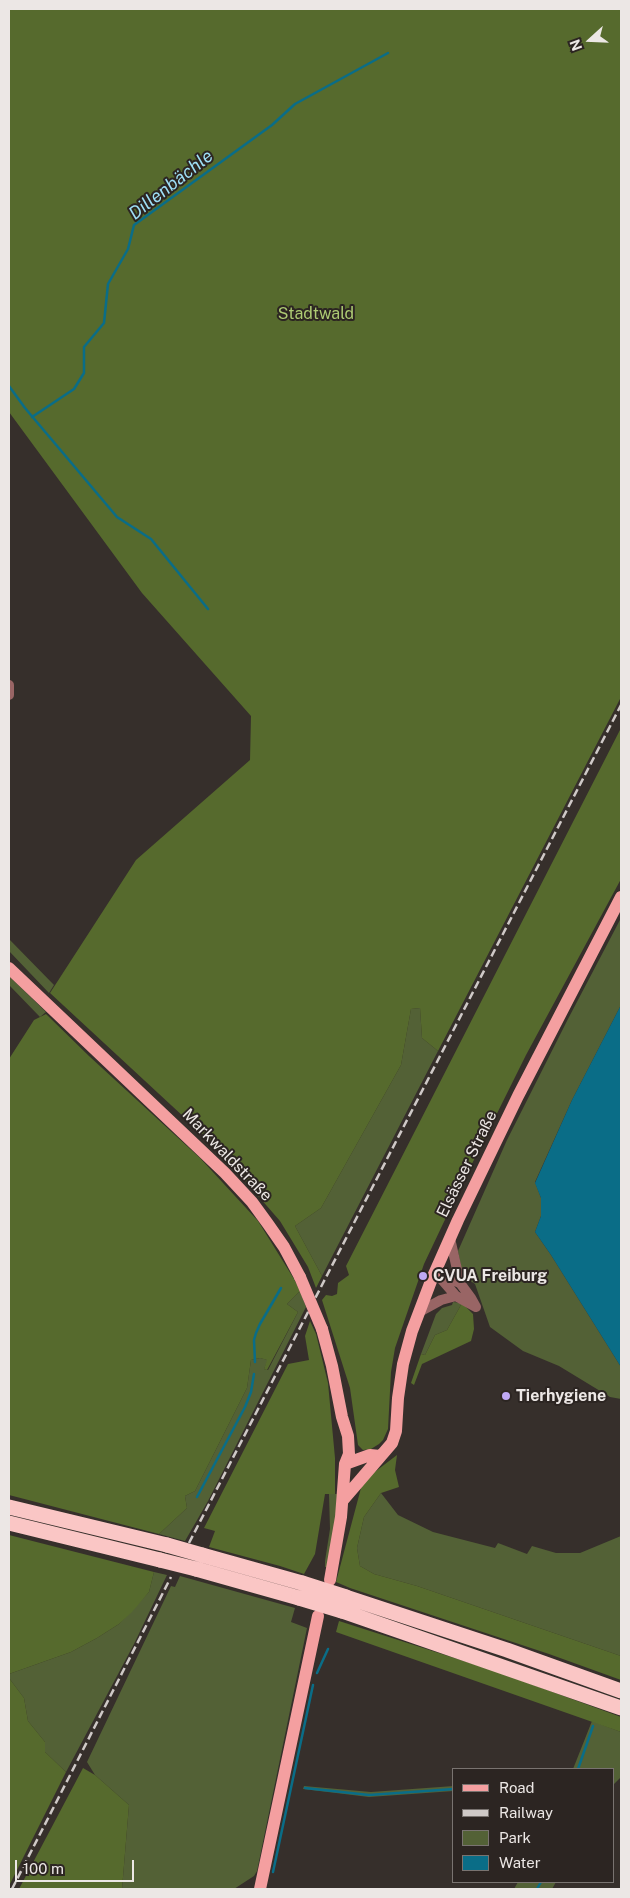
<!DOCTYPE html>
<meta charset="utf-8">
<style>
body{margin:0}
#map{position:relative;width:630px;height:1898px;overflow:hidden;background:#362f2b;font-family:"Public Sans",sans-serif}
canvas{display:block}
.frame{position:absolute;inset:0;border:10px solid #ece7e5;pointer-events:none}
.legend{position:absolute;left:452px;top:1768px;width:162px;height:115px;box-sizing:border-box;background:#2c2522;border:1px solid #797370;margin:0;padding:6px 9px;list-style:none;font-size:15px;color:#ece7e5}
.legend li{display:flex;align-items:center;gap:10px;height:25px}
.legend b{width:25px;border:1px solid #797370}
.north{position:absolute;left:565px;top:15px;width:50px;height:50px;-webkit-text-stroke:4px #2c2522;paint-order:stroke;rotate:250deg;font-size:14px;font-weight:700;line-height:20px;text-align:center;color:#ece7e5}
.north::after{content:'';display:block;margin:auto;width:18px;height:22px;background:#ece7e5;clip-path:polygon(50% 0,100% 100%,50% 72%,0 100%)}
.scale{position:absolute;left:15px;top:1860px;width:119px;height:22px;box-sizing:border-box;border:2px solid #ece7e5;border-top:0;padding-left:6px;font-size:15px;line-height:18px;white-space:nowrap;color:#ece7e5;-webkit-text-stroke:4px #2c2522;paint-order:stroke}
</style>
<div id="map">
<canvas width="630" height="1898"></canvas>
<div class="frame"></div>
<ul class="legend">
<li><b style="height:6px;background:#f49fa0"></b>Road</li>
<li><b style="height:6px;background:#cfc9c7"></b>Railway</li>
<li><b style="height:14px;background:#536136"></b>Park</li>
<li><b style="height:14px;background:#0a6d87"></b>Water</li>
</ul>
<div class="north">N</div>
<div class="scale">100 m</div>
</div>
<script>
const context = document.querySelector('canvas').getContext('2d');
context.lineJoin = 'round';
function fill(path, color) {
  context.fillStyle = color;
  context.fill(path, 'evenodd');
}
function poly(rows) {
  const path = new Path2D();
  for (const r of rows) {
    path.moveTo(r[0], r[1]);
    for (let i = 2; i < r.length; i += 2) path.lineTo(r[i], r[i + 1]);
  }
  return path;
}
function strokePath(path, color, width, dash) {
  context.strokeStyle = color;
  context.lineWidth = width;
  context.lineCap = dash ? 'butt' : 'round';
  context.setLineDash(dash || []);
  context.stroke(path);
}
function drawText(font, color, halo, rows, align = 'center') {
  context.font = font + ' "Public Sans",sans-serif';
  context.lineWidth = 4;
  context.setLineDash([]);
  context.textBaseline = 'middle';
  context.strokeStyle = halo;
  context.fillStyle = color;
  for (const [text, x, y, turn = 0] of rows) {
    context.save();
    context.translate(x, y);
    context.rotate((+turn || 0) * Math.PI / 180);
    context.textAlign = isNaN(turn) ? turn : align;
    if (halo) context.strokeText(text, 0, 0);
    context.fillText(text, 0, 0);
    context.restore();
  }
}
fill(poly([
 [621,918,621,1005,572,1100,535,1182,541,1198,541,1216,535,1232,551,1255,621,1367,621,1399,610,1397,559,1366,523,1351,490,1327,475,1284,463,1276,458,1251,507,1140,568,1019],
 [9,939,54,985,49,993,9,951],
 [9,976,46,1012,40,1017,9,985],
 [420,1008,422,1038,438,1051,322,1276,295,1226,321,1208,401,1065,411,1009],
 [300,1291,306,1307,208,1501,185,1541,159,1534,187,1508,185,1496,195,1491,247,1388,251,1360,260,1358,268,1360,264,1369,268,1370,298,1312,287,1304],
 [453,1302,462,1303,447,1330,435,1335,425,1355,421,1354,436,1314,442,1308,452,1305],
 [381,1493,398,1515,433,1532,495,1548,498,1543,527,1554,532,1546,556,1553,580,1553,621,1536,621,1656,417,1586,374,1574,360,1566,357,1548,364,1517],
 [329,1494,337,1494,336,1514,328,1567,325,1567,325,1561,330,1529],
 [154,1572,167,1575,134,1644,66,1772,45,1752,45,1742,28,1721,24,1698,9,1678,9,1674,71,1652,97,1638,119,1624,149,1592],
 [180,1576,295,1608,291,1622,307,1628,257,1871,254,1876,234,1889,122,1889,129,1805,95,1775,87,1762,171,1586,175,1587],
 [592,1721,621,1732,621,1777,614,1784,614,1769,573,1769],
 [304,1786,371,1792,454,1786,454,1791,369,1797,303,1789],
 [518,1882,556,1882,552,1889,514,1889]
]), '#536136');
fill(poly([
 [9,9,621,9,621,697,438,1051,422,1038,420,1008,411,1009,401,1065,321,1208,295,1226,322,1276,316,1288,308,1267,280,1221,212,1143,50,993,136,860,250,760,251,716,142,593,9,412],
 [621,728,621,879,526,1055,459,1190,424,1264,395,1348,391,1372,388,1429,383,1440,379,1444,371,1449,363,1450,358,1445,350,1388,322,1300,326,1295,332,1296,337,1294,338,1283,349,1275,346,1266],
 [46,1014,89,1056,200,1158,258,1221,294,1279,300,1291,287,1304,298,1312,267,1370,264,1369,267,1360,260,1358,251,1360,247,1388,195,1491,185,1496,187,1508,159,1534,9,1495,9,1059,34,1020],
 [462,1303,473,1314,474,1329,471,1341,422,1364,414,1385,411,1383,421,1354,425,1355,435,1335,447,1330],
 [310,1321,316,1334,328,1383,335,1458,335,1494,325,1494,315,1554,304,1574,280,1566,209,1547,215,1531,204,1528,288,1364,309,1360,305,1336],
 [397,1455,395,1470,399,1487,381,1493,364,1517,357,1548,360,1566,374,1574,417,1586,621,1656,621,1680,549,1654,350,1588,336,1582,361,1488,368,1477],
 [9,1535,154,1572,149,1592,132,1612,119,1624,97,1638,71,1652,9,1674],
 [339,1621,498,1672,621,1717,621,1732,336,1632],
 [9,1678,24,1698,28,1721,45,1742,45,1752,66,1772,9,1886],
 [83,1768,95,1775,129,1805,122,1889,19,1889]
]), '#566a2d');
fill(poly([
 [621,1005,621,1367,551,1255,535,1232,541,1216,541,1198,535,1183,572,1100]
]), '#0a6d87');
strokePath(poly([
 [9,386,25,408,117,517,151,539,208,609],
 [32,417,74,389,84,373,84,347,104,323,108,284,128,249,134,225,272,125,295,104,388,53],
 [255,1362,254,1340,256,1333,260,1324,281,1288],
 [197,1497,245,1407,251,1392,254,1374],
 [317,1673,328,1649],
 [578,1769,593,1726],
 [305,1788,369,1795,454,1789],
 [273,1872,313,1685],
 [537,1889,541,1882]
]), '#0a6d87', 2.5);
strokePath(poly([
 [9,685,9,695],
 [450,1238,460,1283],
 [435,1273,460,1283,471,1298,476,1307],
 [436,1273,456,1296,476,1307],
 [419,1312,441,1300,456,1296]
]), '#996565', 10);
strokePath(poly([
 [9,968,225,1173,252,1202,268,1224,284,1247,300,1277],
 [322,1329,332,1366,342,1417,348,1436,349,1454,345,1464,341,1517,330,1580],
 [345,1464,370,1455,380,1456],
 [343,1500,392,1443,396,1431,398,1398,403,1364,412,1331,431,1281,458,1220,518,1096,621,897],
 [260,1889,318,1616]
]), '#f49fa0', 12);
strokePath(poly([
 [9,1507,167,1545],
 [9,1523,160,1560],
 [202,1555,302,1583],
 [196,1569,299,1598],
 [346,1597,507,1650,621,1691],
 [342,1611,621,1708]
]), '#fac6c5', 15);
strokePath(poly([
 [189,1543,621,705],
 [12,1889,171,1577]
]), '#cfc9c7', 2.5, [8, 4]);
strokePath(poly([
 [300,1277,322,1329]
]), '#f49fa0', 12);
strokePath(poly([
 [167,1545,202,1555],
 [160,1560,196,1569],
 [302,1583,346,1597],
 [299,1598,342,1611]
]), '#fac6c5', 15);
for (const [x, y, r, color] of [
 [423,1276,5,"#bfa8f4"],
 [506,1396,5,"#bfa8f4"]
]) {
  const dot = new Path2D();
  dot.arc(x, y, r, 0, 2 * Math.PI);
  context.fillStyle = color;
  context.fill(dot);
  strokePath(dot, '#2c2522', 2);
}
drawText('16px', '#adcb73', '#2c2522', [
 ["Stadtwald",316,314]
]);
drawText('16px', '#ece7e5', '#2c2522', [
 ["Markwaldstraße",227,1155,46],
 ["Elsässer Straße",467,1164,-64]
]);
drawText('bold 16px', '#ece7e5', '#2c2522', [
 ["CVUA Freiburg",433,1276],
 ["Tierhygiene",516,1396]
], 'left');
drawText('italic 18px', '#9edef5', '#2c2522', [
 ["Dillenbächle",171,185,-38]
]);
</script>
